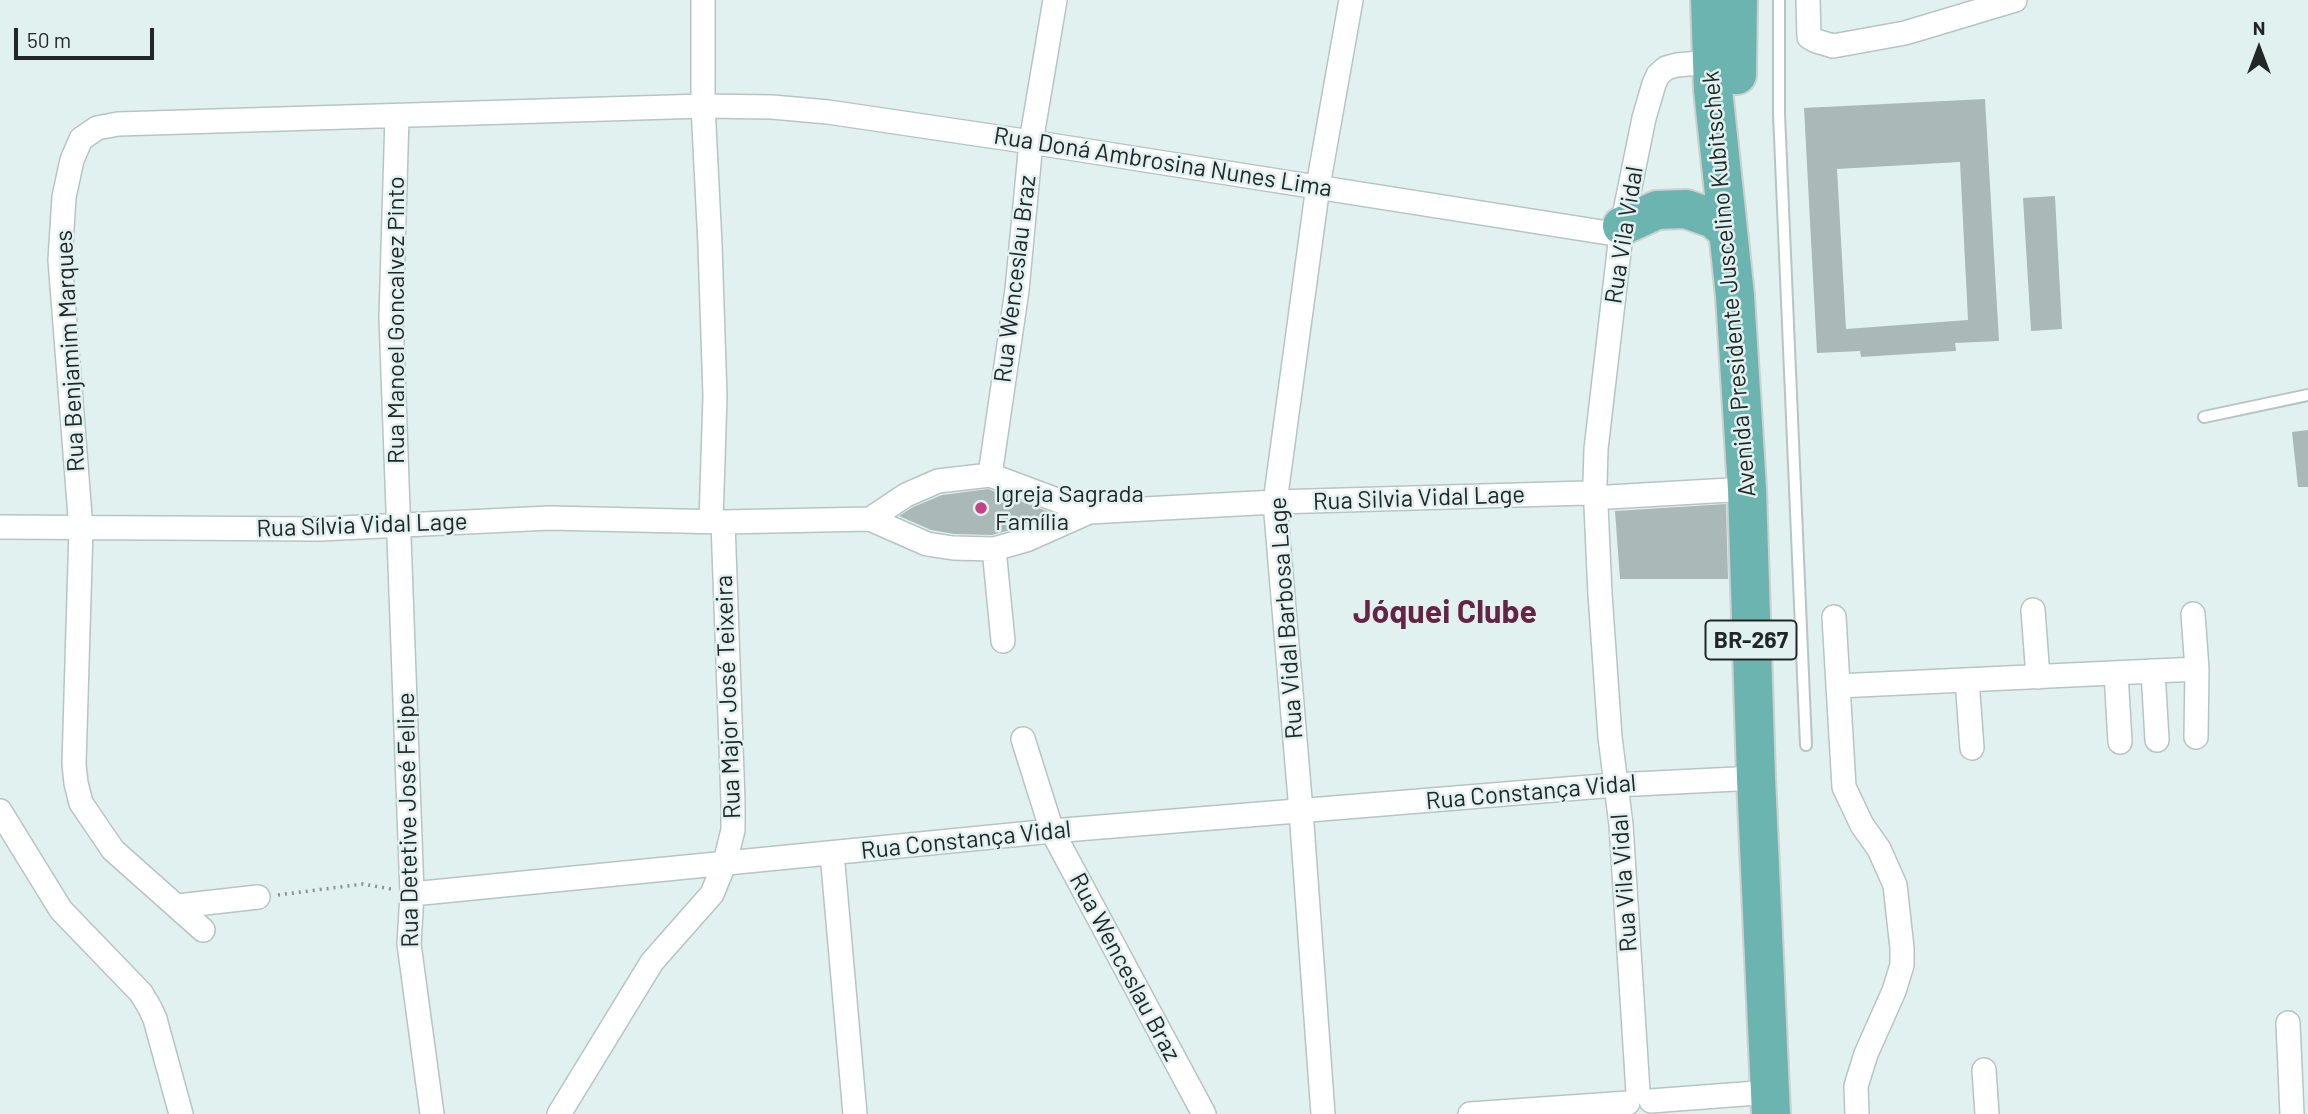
<!DOCTYPE html>
<meta charset="utf-8">
<style>
body{margin:0}
#map{position:relative;width:2308px;height:1114px;overflow:hidden;background:#e1f1ef;font-family:Barlow,sans-serif}
canvas{display:block}
.north{position:absolute;left:2224px;top:14px;width:70px;height:70px;-webkit-text-stroke:5px #e1f1ef;paint-order:stroke;rotate:0deg;font-size:19px;font-weight:700;line-height:28px;text-align:center;color:#212626}
.north::after{content:'';display:block;margin:auto;width:24px;height:32px;background:#212626;clip-path:polygon(50% 0,100% 100%,50% 72%,0 100%)}
.scale{position:absolute;left:14px;top:28px;width:140px;height:32px;box-sizing:border-box;border:4px solid #212626;border-top:0;padding-left:9px;font-size:21px;line-height:24px;white-space:nowrap;color:#212626;-webkit-text-stroke:5px #e1f1ef;paint-order:stroke}
</style>
<div id="map">
<canvas width="2308" height="1114"></canvas>
<div class="north">N</div>
<div class="scale">50 m</div>
</div>
<script>
const context = document.querySelector('canvas').getContext('2d');
context.lineJoin = 'round';
function fill(path, color) {
  context.fillStyle = color;
  context.fill(path, 'evenodd');
}
function poly(rows) {
  const path = new Path2D();
  for (const r of rows) {
    path.moveTo(r[0], r[1]);
    for (let i = 2; i < r.length; i += 2) path.lineTo(r[i], r[i + 1]);
  }
  return path;
}
function strokePath(path, color, width, dash) {
  context.strokeStyle = color;
  context.lineWidth = width;
  context.lineCap = dash ? 'butt' : 'round';
  context.setLineDash(dash || []);
  context.stroke(path);
}
function drawText(font, color, halo, rows, align = 'center') {
  context.font = font + ' Barlow,sans-serif';
  context.lineWidth = 5;
  context.setLineDash([]);
  context.textBaseline = 'middle';
  context.strokeStyle = halo;
  context.fillStyle = color;
  for (const [text, x, y, turn = 0] of rows) {
    context.save();
    context.translate(x, y);
    context.rotate((+turn || 0) * Math.PI / 180);
    context.textAlign = isNaN(turn) ? turn : align;
    if (halo) context.strokeText(text, 0, 0);
    context.fillText(text, 0, 0);
    context.restore();
  }
}
fill(poly([
 [1985,99,1999,341,1955,343,1956,351,1861,357,1860,351,1817,353,1804,108],
 [1960,162,1968,320,1846,329,1837,169],
 [2055,196,2062,329,2031,331,2023,198],
 [2308,430,2308,487,2298,487,2292,432],
 [988,489,1052,513,1021,527,992,535,954,534,931,530,899,516,913,507,942,495],
 [1726,504,1728,579,1620,579,1615,511]
]), '#aab9b7');
const service = poly([
 [1779,0,1779,114,1806,745],
 [2204,417,2308,395]
]);
const minor = poly([
 [703,0,703,106,710,245,715,396,711,521],
 [1808,0,1809,37,1816,41,1833,46,1905,33,2015,0],
 [397,116,391,317,412,894,409,944,432,1114],
 [990,475,1017,290,1031,142,1055,0],
 [1595,484,1596,449,1622,226,1644,118,1654,84,1658,75,1666,68,1677,65,1711,62,1723,65],
 [1609,497,1747,489],
 [1596,506,1600,594,1610,737,1621,825,1638,1092],
 [870,519,927,544,953,548,994,549,1026,540,1089,512],
 [0,527,320,529,550,518,723,522,870,519,906,495,938,481,990,475,1089,512,1275,502,1586,493],
 [994,549,1003,641],
 [2033,610,2038,677],
 [2193,614,2197,669,2196,737],
 [1834,617,1844,787,1862,825,1879,849,1895,885,1902,948,1902,965,1894,991,1866,1054,1856,1086,1857,1114],
 [2153,671,2157,740],
 [2116,673,2120,742],
 [1967,680,1972,748],
 [1838,686,2197,669],
 [1023,739,1052,831,1204,1114],
 [0,811,61,910,141,993,150,1008,155,1019,181,1114],
 [832,853,855,1114],
 [412,894,1052,831,1615,785,1756,778],
 [178,906,258,897],
 [203,930,113,850,81,803,76,783,74,764,81,529,60,260,64,197,72,160,81,139,97,128,118,124,703,106,772,107,828,112,1031,142,1621,235],
 [2288,1023,2292,1114],
 [1984,1070,1987,1114],
 [1651,1101,1770,1092],
 [559,1114,652,962,712,894,725,862,733,830,733,802,723,522],
 [1323,1114,1301,811,1275,502,1318,186,1351,0],
 [1470,1114,1628,1103]
]);
const trunk = poly([
 [1710,0,1713,90,1735,296,1747,489,1756,778,1771,1114],
 [1737,75,1738,0],
 [1622,226,1657,210,1686,209,1714,219,1727,231]
]);
strokePath(service, '#b6c5c3', 14);
strokePath(minor, '#b6c5c3', 26);
strokePath(trunk, '#cecfcf', 42);
strokePath(poly([
 [278,895,363,884,391,889]
]), '#889392', 3.5, [2, 5]);
strokePath(service, '#fff', 10);
strokePath(minor, '#fff', 23);
strokePath(trunk, '#6bb4af', 38);
for (const [x, y, r, color] of [
 [981,508,7,"#c64286"]
]) {
  const dot = new Path2D();
  dot.arc(x, y, r, 0, 2 * Math.PI);
  context.fillStyle = color;
  context.fill(dot);
  strokePath(dot, '#e1f1ef', 2.5);
}
for (const [x, y, w] of [
 [1751,640,91]
]) {
  const box = new Path2D();
  box.roundRect(x - w / 2, y - 19.5, w, 39, 5);
  context.fillStyle = '#e1f1ef';
  context.fill(box);
  strokePath(box, '#212626', 2);
}
drawText('bold 23px', '#212626', null, [
 ["BR-267",1751,640]
]);
drawText('24px', '#212626', '#e1f1ef', [
 ["Rua Doná Ambrosina Nunes Lima",1163,162,9],
 ["Rua Vila Vidal",1624,235,-81],
 ["Rua Wenceslau Braz",1015,279,-83],
 ["Avenida Presidente Juscelino Kubitschek",1729,284,-95],
 ["Rua Manoel Goncalvez Pinto",396,320,-90],
 ["Rua Benjamim Marques",70,351,-93],
 ["Rua Silvia Vidal Lage",1419,498,-2],
 ["Rua Sílvia Vidal Lage",362,525,-2],
 ["Rua Vidal Barbosa Lage",1286,618,-94],
 ["Rua Major José Teixeira",728,697,-92],
 ["Rua Constança Vidal",1531,792,-5],
 ["Rua Detetive José Felipe",408,820,-91],
 ["Rua Constança Vidal",966,840,-6],
 ["Rua Vila Vidal",1624,883,-94],
 ["Rua Wenceslau Braz",1125,967,62]
]);
drawText('24px', '#212626', '#e1f1ef', [
 ["Igreja Sagrada",995,494],
 ["Família",995,522]
], 'left');
drawText('bold 32px', '#642444', '#e1f1ef', [
 ["Jóquei Clube",1445,612]
]);
</script>
